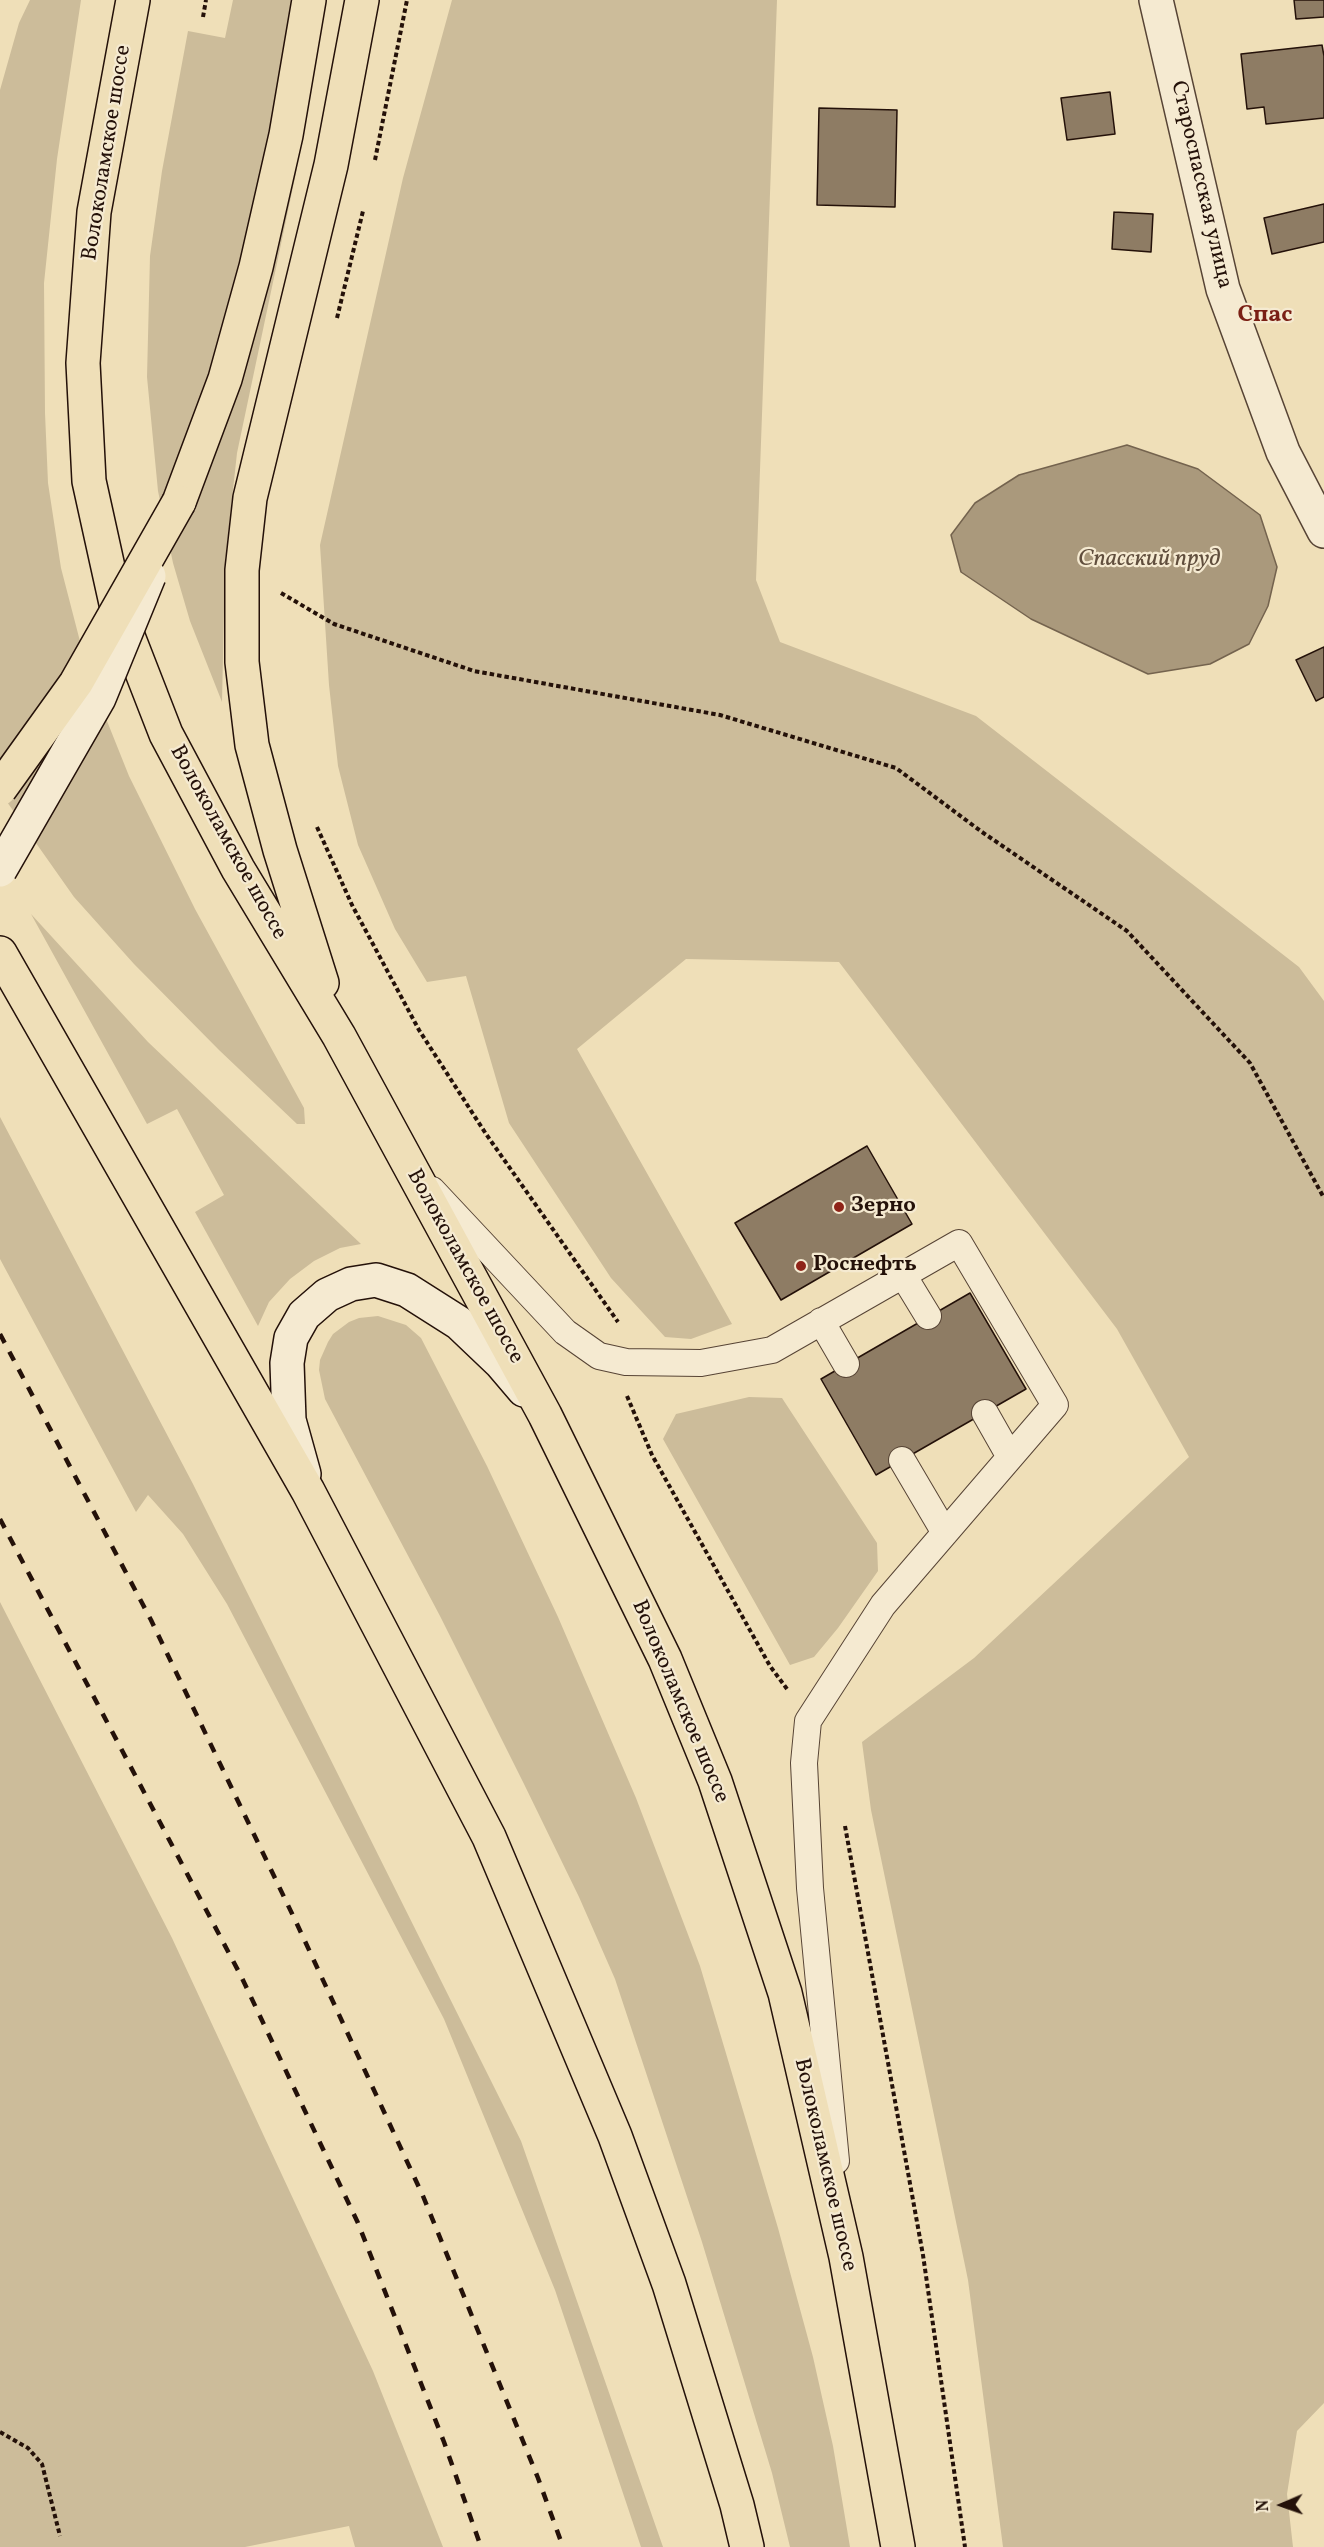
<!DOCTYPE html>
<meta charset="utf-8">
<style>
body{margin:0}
#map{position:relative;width:1324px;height:2547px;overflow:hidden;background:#efdfb8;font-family:Vollkorn,serif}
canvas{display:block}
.north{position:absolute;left:1252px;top:2475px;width:60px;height:60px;-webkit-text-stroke:4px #f5ead1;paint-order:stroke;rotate:268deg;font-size:16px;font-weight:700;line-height:24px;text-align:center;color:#241109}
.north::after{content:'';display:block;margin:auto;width:21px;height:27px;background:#241109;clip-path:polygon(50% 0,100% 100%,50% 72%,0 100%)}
</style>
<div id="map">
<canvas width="1324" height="2547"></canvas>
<div class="north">N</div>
</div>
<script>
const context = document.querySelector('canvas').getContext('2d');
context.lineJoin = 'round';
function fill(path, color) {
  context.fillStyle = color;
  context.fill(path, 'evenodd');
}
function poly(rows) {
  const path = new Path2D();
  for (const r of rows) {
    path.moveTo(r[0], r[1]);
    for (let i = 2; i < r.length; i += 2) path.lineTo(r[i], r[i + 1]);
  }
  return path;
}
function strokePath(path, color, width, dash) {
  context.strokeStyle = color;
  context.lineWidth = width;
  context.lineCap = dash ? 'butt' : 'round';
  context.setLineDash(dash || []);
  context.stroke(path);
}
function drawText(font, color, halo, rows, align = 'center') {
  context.font = font + ' Vollkorn,serif';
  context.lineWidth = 4.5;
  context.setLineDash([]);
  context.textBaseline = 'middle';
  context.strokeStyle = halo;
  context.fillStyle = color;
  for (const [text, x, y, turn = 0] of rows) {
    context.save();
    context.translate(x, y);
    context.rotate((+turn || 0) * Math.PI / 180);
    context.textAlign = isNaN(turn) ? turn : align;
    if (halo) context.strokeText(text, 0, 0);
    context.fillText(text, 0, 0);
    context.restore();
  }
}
fill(poly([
 [30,0,81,0,57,159,44,283,45,413,48,483,61,568,89,676,129,776,195,909,304,1108,305,1124,297,1124,219,1050,134,964,74,897,0,792,0,90,19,23],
 [233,0,321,0,296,173,237,453,225,563,222,702,190,621,173,563,158,491,147,377,150,256,162,171,188,31,225,38],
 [452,0,777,0,756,580,780,642,976,716,1299,967,1324,1001,1324,2403,1297,2431,1287,2494,1293,2547,1003,2547,968,2280,871,1810,862,1742,974,1658,1189,1457,1117,1329,839,962,686,959,577,1049,732,1324,691,1339,665,1337,611,1278,509,1123,466,976,427,982,395,929,358,845,338,766,329,685,320,545,403,178],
 [31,914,148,1042,361,1244,340,1248,314,1261,290,1279,269,1302,258,1326,195,1212,224,1195,177,1109,147,1124],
 [0,1117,193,1484,521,2141,663,2547,641,2547,555,2290,444,2019,227,1604,183,1534,148,1495,136,1512,0,1259],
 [378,1316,406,1325,421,1338,487,1466,558,1617,636,1798,700,1966,778,2228,813,2357,833,2446,850,2547,790,2547,772,2473,702,2242,615,1979,579,1897,524,1784,440,1616,325,1399,319,1370,320,1360,328,1342,333,1334,349,1322,359,1318],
 [749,1397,782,1398,877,1543,878,1571,838,1628,814,1657,790,1665,663,1439,676,1414],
 [0,1602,172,1938,373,2371,443,2547,355,2547,349,2526,245,2547,0,2547]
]), '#ccbc9a');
const water = poly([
 [1127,445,1198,469,1260,515,1277,567,1268,606,1249,644,1210,664,1148,674,1031,619,961,572,951,535,975,503,1019,475,1127,445]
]);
fill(water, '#aa997c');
strokePath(water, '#74634e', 1.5);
const building = poly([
 [1294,0,1324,0,1324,17,1296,19,1294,0],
 [1322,45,1324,56,1324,118,1266,124,1264,107,1247,109,1241,54,1322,45],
 [1110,92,1115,134,1067,140,1061,98,1110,92],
 [819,108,897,110,895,207,817,205,819,108],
 [1324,204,1324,242,1272,254,1264,218,1324,204],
 [1114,212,1153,214,1151,252,1112,249,1114,212],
 [1324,647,1324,697,1316,701,1296,660,1324,647],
 [867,1146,912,1224,781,1300,735,1223,867,1146],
 [970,1293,1026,1389,876,1475,821,1379,970,1293]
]);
fill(building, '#8e7c64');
strokePath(building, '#241109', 1.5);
const service = poly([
 [432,1190,565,1332,599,1356,626,1362,701,1363,772,1350,959,1243,1055,1405,883,1605,808,1721,804,1763,810,1888,836,2161],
 [903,1275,928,1316],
 [821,1321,846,1364],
 [985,1413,1010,1457],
 [902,1460,945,1533]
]);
const minor = poly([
 [1156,0,1223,289,1283,452,1324,531]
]);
const secondary = poly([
 [304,1474,289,1420,287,1363,291,1338,304,1315,327,1295,351,1284,376,1280,407,1290,459,1323,501,1363,524,1390]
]);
const primary = poly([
 [133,0,94,212,83,363,89,481,117,608,166,734,238,869,339,1036,545,1415,665,1659,715,1781,785,1993,846,2257,898,2547],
 [179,502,225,379,256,267,286,135,309,0],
 [0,953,308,1491,489,1837,615,2136,669,2284,737,2505,747,2547],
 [322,983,280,850,252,745,242,662,242,570,250,498,331,165,362,0]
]);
strokePath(service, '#574435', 28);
strokePath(minor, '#574435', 36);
strokePath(secondary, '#241109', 36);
strokePath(primary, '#241109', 36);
strokePath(poly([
 [203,17,206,0],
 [375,160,407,0],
 [337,318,363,211],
 [281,593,334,624,474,671,720,715,896,768,982,832,1127,931,1250,1063,1324,1198],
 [317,827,352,905,419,1030,486,1134,618,1322],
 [627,1396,652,1455,770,1666,787,1689],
 [845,1826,923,2255,965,2547],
 [0,2432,28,2448,42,2464,60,2536]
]), '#241109', 4, [4.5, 3]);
strokePath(service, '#f5ead1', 26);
strokePath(minor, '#f5ead1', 33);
strokePath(secondary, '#f5ead1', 33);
strokePath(primary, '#efdfb8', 33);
strokePath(poly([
 [0,1334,151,1620,297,1924,423,2196,538,2478,563,2547],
 [0,1519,241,1976,358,2223,444,2442,481,2547]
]), '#241109', 4.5, [10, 10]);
const secondaryBridge = poly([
 [0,870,99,698,149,576]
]);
const primaryBridge = poly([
 [0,789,76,683,179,502]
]);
strokePath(secondaryBridge, '#241109', 36, []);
strokePath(primaryBridge, '#241109', 36, []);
strokePath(secondaryBridge, '#f5ead1', 33);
strokePath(primaryBridge, '#efdfb8', 33);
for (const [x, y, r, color] of [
 [839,1207,6,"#8f2418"],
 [801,1266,6,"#8f2418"]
]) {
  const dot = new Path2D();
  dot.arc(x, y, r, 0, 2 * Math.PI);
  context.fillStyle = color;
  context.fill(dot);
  strokePath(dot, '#f5ead1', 2);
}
drawText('22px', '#241109', '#f5ead1', [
 ["Волоколамское шоссе",108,153,-81],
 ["Староспасская улица",1200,185,77],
 ["Волоколамское шоссе",227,843,61],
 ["Волоколамское шоссе",464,1267,61],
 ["Волоколамское шоссе",679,1702,67],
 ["Волоколамское шоссе",824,2165,77]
]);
drawText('bold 22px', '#241109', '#f5ead1', [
 ["Зерно",851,1207],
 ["Роснефть",813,1266]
], 'left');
drawText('bold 24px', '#7a1f14', '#f5ead1', [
 ["Спас",1265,317]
]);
drawText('italic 24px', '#604e3d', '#f5ead1', [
 ["Спасский пруд",1149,561]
]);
</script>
